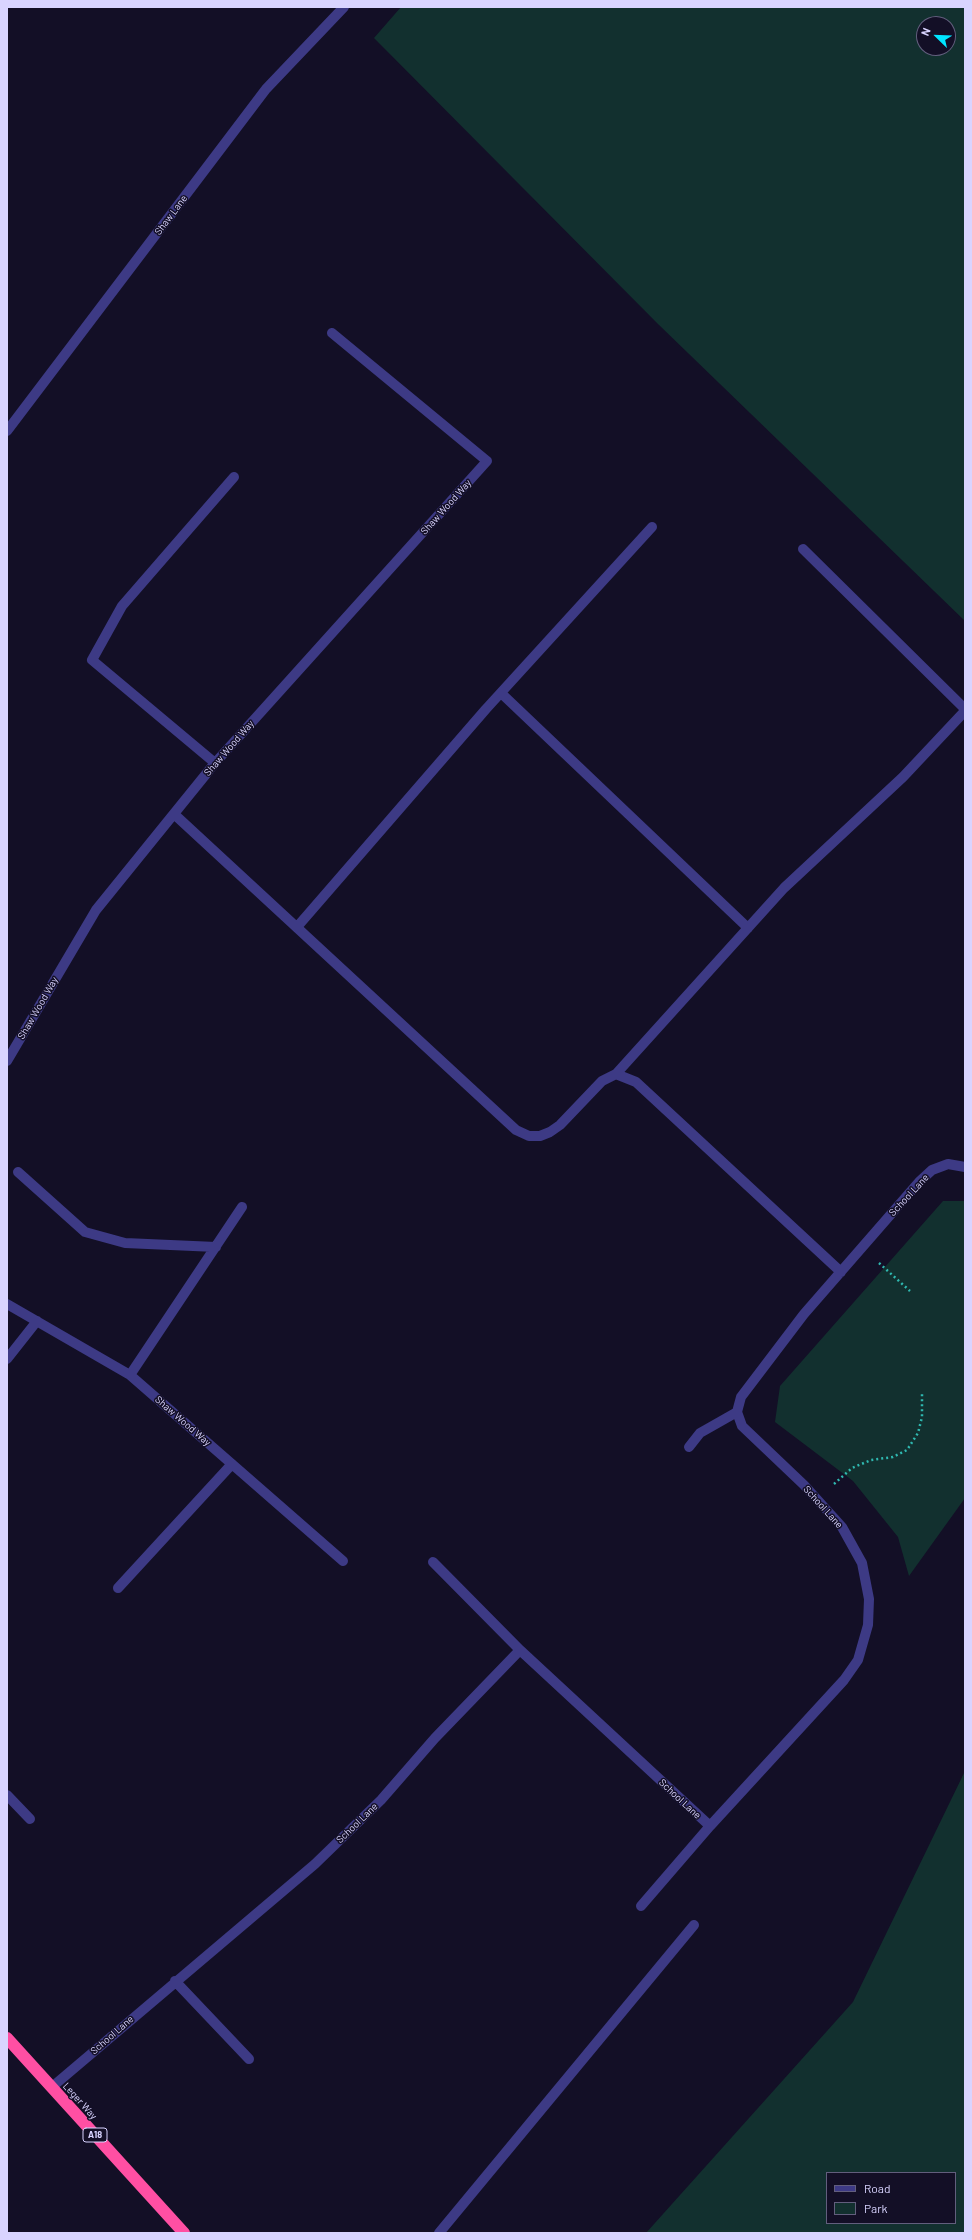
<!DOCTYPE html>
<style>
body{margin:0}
#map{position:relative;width:972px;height:2240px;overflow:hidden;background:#130f26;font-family:Barlow,sans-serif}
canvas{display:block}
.frame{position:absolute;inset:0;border:8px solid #d9d4ff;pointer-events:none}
.legend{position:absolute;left:826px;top:2172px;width:130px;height:52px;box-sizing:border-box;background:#130f26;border:1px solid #625e7d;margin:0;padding:5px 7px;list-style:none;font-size:12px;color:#d9d4ff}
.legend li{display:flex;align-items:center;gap:8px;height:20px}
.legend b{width:20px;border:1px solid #625e7d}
.north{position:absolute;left:916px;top:16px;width:40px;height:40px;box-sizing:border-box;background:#130f26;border:1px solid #625e7d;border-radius:50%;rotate:293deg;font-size:11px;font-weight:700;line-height:16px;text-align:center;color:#d9d4ff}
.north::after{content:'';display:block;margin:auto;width:14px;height:18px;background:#00e5ff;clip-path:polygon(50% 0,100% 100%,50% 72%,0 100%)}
</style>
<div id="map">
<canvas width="972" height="2240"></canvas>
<div class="frame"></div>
<ul class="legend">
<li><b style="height:5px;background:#3d3a85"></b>Road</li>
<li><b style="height:11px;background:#12302f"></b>Park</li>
</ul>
<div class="north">N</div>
</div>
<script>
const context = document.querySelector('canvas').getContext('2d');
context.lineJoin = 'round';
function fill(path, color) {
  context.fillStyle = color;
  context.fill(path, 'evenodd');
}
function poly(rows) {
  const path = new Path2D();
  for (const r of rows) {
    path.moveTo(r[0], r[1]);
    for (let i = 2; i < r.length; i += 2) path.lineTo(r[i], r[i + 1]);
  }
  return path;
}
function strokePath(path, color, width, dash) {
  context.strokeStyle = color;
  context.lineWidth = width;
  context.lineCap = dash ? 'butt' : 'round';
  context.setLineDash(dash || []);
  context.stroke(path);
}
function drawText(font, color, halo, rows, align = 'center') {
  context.font = font + ' Barlow,sans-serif';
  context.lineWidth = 3;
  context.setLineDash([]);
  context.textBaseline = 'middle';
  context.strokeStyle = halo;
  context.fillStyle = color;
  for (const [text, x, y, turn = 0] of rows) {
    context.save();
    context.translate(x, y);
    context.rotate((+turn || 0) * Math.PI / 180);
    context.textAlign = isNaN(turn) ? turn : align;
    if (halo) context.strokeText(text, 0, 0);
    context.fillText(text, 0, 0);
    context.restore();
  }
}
fill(poly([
 [401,7,965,7,965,621,658,324,374,38],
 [924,24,948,24,948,48,924,48],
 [943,1201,965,1201,965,1498,909,1576,898,1537,853,1481,775,1422,780,1386],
 [965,1771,965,2233,646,2233,853,2002],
 [827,2173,955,2173,955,2223,827,2223]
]), '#12302f');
strokePath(poly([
 [879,1263,910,1291],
 [834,1484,852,1468,871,1460,893,1457,907,1450,918,1433,922,1417,922,1393]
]), '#2fb8b0', 2.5, [2, 3]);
strokePath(poly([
 [7,431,266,89,344,7],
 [803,549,965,709],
 [501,693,748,928],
 [215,763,92,660,122,606,234,477],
 [174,814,516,1130,529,1136,540,1136,550,1132,560,1125,602,1081,616,1074,636,1082,841,1272],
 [297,927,486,709,652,527],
 [7,1061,96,910,215,763,487,461,332,333],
 [616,1074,784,888,903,777,965,711],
 [18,1172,85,1232,125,1243,216,1247],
 [7,1304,130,1375,343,1561],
 [7,1359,37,1321],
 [130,1375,242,1207],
 [689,1447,700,1433,737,1412],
 [433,1562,520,1650],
 [118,1588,232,1464],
 [7,1795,30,1819],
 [641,1906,710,1826],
 [175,1981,249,2059],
 [52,2087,315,1864,381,1800,435,1738,520,1650,710,1826,844,1680,858,1660,868,1625,869,1599,862,1563,842,1527,804,1485,742,1426,737,1412,741,1397,804,1314,919,1182,932,1170,948,1164,965,1167],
 [439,2233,694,1925]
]), '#3d3a85', 10);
strokePath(poly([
 [7,2038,184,2233]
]), '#ff4fa3', 12);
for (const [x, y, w] of [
 [95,2135,24]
]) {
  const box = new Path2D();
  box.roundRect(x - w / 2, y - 7, w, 14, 3);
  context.fillStyle = '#130f26';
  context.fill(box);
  strokePath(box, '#d9d4ff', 1);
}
drawText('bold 9px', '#d9d4ff', null, [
 ["A18",95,2135]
]);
drawText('10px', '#d9d4ff', '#130f26', [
 ["Shaw Lane",171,215,-53],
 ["Shaw Wood Way",446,507,-48],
 ["Shaw Wood Way",229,748,-49],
 ["Shaw Wood Way",38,1008,-60],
 ["School Lane",909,1195,-47],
 ["Shaw Wood Way",183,1421,41],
 ["School Lane",823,1507,48],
 ["School Lane",680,1799,43],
 ["School Lane",357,1823,-44],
 ["School Lane",112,2035,-41],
 ["Leger Way",80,2101,48]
]);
</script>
